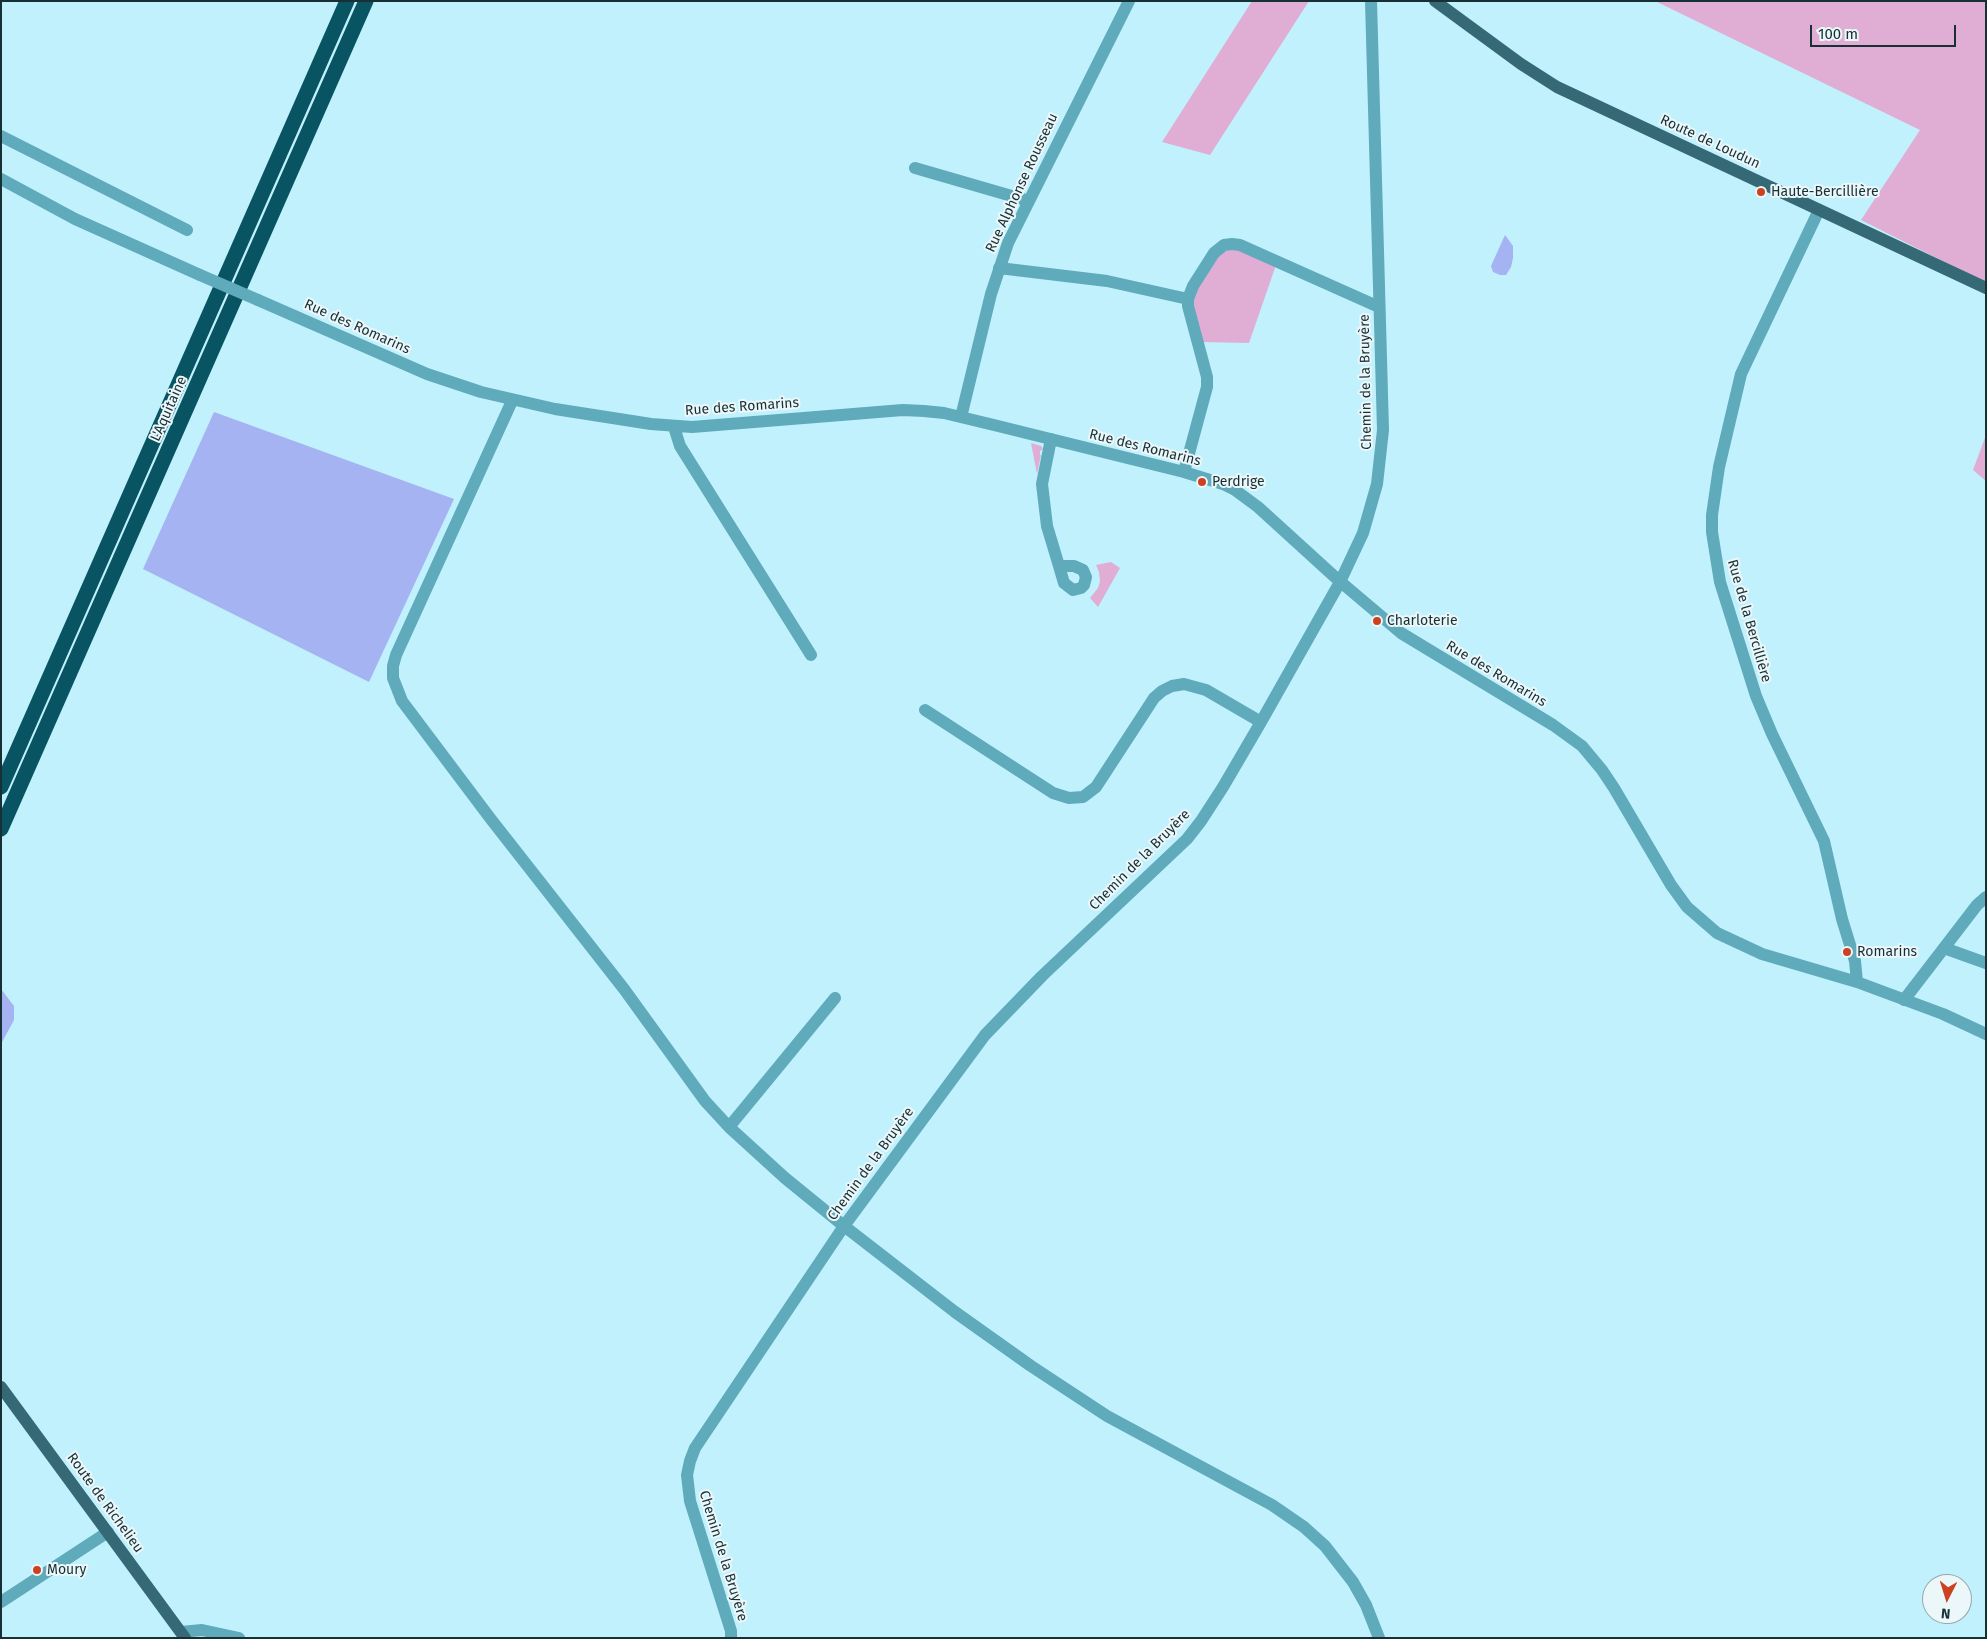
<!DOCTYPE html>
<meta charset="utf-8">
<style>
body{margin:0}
#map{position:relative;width:1987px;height:1639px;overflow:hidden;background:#c1f1fd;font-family:"Fira Sans",sans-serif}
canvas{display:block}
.frame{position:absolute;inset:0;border:2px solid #173035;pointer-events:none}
.north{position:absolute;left:1922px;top:1574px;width:50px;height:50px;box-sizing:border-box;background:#ecf7fa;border:1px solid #97a7ab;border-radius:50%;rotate:185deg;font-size:14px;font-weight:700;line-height:20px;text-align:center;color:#173035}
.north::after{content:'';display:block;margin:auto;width:18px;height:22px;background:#cc4221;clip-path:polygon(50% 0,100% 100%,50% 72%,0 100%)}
.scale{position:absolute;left:1810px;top:25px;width:146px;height:22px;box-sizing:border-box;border:2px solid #173035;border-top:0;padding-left:6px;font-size:15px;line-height:18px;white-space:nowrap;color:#173035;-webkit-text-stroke:4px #ecf7fa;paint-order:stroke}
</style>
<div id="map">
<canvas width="1987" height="1639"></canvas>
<div class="frame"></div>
<div class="north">N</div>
<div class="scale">100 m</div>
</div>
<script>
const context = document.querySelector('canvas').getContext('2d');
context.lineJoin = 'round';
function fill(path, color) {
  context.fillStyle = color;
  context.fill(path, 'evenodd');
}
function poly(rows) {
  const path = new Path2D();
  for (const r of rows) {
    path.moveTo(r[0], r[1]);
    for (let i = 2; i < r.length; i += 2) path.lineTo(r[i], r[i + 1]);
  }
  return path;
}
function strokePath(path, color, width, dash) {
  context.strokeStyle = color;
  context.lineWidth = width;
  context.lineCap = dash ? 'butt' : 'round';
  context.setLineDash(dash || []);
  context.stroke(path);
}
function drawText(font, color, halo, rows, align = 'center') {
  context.font = font + ' "Fira Sans",sans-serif';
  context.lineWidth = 4;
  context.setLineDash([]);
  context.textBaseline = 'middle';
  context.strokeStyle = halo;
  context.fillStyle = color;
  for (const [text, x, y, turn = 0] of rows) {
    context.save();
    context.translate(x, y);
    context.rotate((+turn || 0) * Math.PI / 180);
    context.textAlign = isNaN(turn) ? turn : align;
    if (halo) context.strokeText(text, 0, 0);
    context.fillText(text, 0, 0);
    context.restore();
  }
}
fill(poly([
 [1252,1,1309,1,1210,155,1162,142],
 [1655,1,1986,1,1986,283,1861,220,1920,130],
 [1233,248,1276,265,1249,343,1203,342,1194,307,1194,299,1199,285,1221,253],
 [1986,435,1986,481,1973,470],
 [1031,443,1041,446,1043,449,1040,451,1040,455,1041,455,1037,474],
 [1111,562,1120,568,1098,607,1090,598,1098,588,1100,581,1099,572,1096,565]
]), '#e0add4');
fill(poly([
 [1505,235,1513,246,1513,258,1511,267,1506,275,1500,275,1493,272,1491,266],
 [214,412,454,499,369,682,143,569],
 [1,989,14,1006,14,1020,1,1044]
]), '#a5b3f2');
strokePath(poly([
 [1,136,187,230],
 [915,168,1029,201],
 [1,179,75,219,200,275],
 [1819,210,1741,374,1719,467,1712,515,1712,532,1720,582,1756,696,1772,734,1824,841,1842,919,1855,961,1857,982],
 [999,268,1107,281,1188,299,1193,286,1214,253,1224,245,1232,244,1240,245,1379,307],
 [258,300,427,374,481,392,555,409,651,424,692,427,903,410,924,411,944,413,998,426,1184,472,1223,484,1235,490,1258,507,1336,578,1401,633,1553,725,1582,746,1602,770,1614,788,1671,885,1687,907,1717,933,1762,954,1857,982,1943,1014,1986,1034],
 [512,401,396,655,393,666,393,678,402,701,490,818,624,989,705,1101,729,1127,785,1178,844,1226,955,1312,1031,1366,1107,1416,1272,1505,1304,1527,1325,1546,1353,1582,1366,1605,1379,1638],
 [961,417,991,294,1008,243,1129,1],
 [674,427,680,446,811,655],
 [1051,439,1042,484,1047,526,1059,566,1064,583,1073,590,1081,588,1084,585,1086,577,1083,570,1074,566,1059,566],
 [1184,472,1207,387,1207,377,1188,306,1188,299],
 [925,710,1053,793,1069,798,1083,797,1096,787,1154,698,1162,691,1172,686,1184,684,1206,690,1261,722],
 [1944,948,1986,963],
 [1904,1000,1977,905,1986,897],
 [729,1127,835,998],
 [1,1602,108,1532],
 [181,1632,202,1630,239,1638],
 [731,1638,731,1631,690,1501,687,1475,690,1461,695,1448,844,1226,985,1035,1042,976,1187,839,1201,821,1223,787,1261,722,1340,582,1363,533,1377,484,1383,430,1371,1]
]), '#5faabb', 12);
strokePath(poly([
 [1435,1,1521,64,1557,87,1986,288],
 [1,1387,185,1638]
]), '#346975', 12);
strokePath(poly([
 [1,787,347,1],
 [1,829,366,1]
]), '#085462', 15);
strokePath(poly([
 [200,275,258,300]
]), '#5faabb', 12);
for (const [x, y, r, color] of [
 [1761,192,5,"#cc4221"],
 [1202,482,5,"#cc4221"],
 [1377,621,5,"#cc4221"],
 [1847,952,5,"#cc4221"],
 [37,1570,5,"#cc4221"]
]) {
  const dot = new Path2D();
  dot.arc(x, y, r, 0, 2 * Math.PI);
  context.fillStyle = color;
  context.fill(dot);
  strokePath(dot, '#ecf7fa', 2);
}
drawText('14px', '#173035', '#ecf7fa', [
 ["Route de Loudun",1710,142,25],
 ["Rue Alphonse Rousseau",1022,183,-65],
 ["Rue des Romarins",357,327,24],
 ["Chemin de la Bruyère",1366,382,-91],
 ["Rue des Romarins",742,407,-4],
 ["L'Aquitaine",169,409,-66],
 ["Rue des Romarins",1145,448,14],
 ["Rue de la Bercillière",1749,621,74],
 ["Rue des Romarins",1496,674,31],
 ["Chemin de la Bruyère",1140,860,-45],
 ["Chemin de la Bruyère",871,1164,-54],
 ["Route de Richelieu",105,1503,54],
 ["Chemin de la Bruyère",723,1556,73]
]);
drawText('14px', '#173035', '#ecf7fa', [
 ["Haute-Bercillière",1771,192],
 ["Perdrige",1212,482],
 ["Charloterie",1387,621],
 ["Romarins",1857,952],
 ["Moury",47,1570]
], 'left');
</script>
